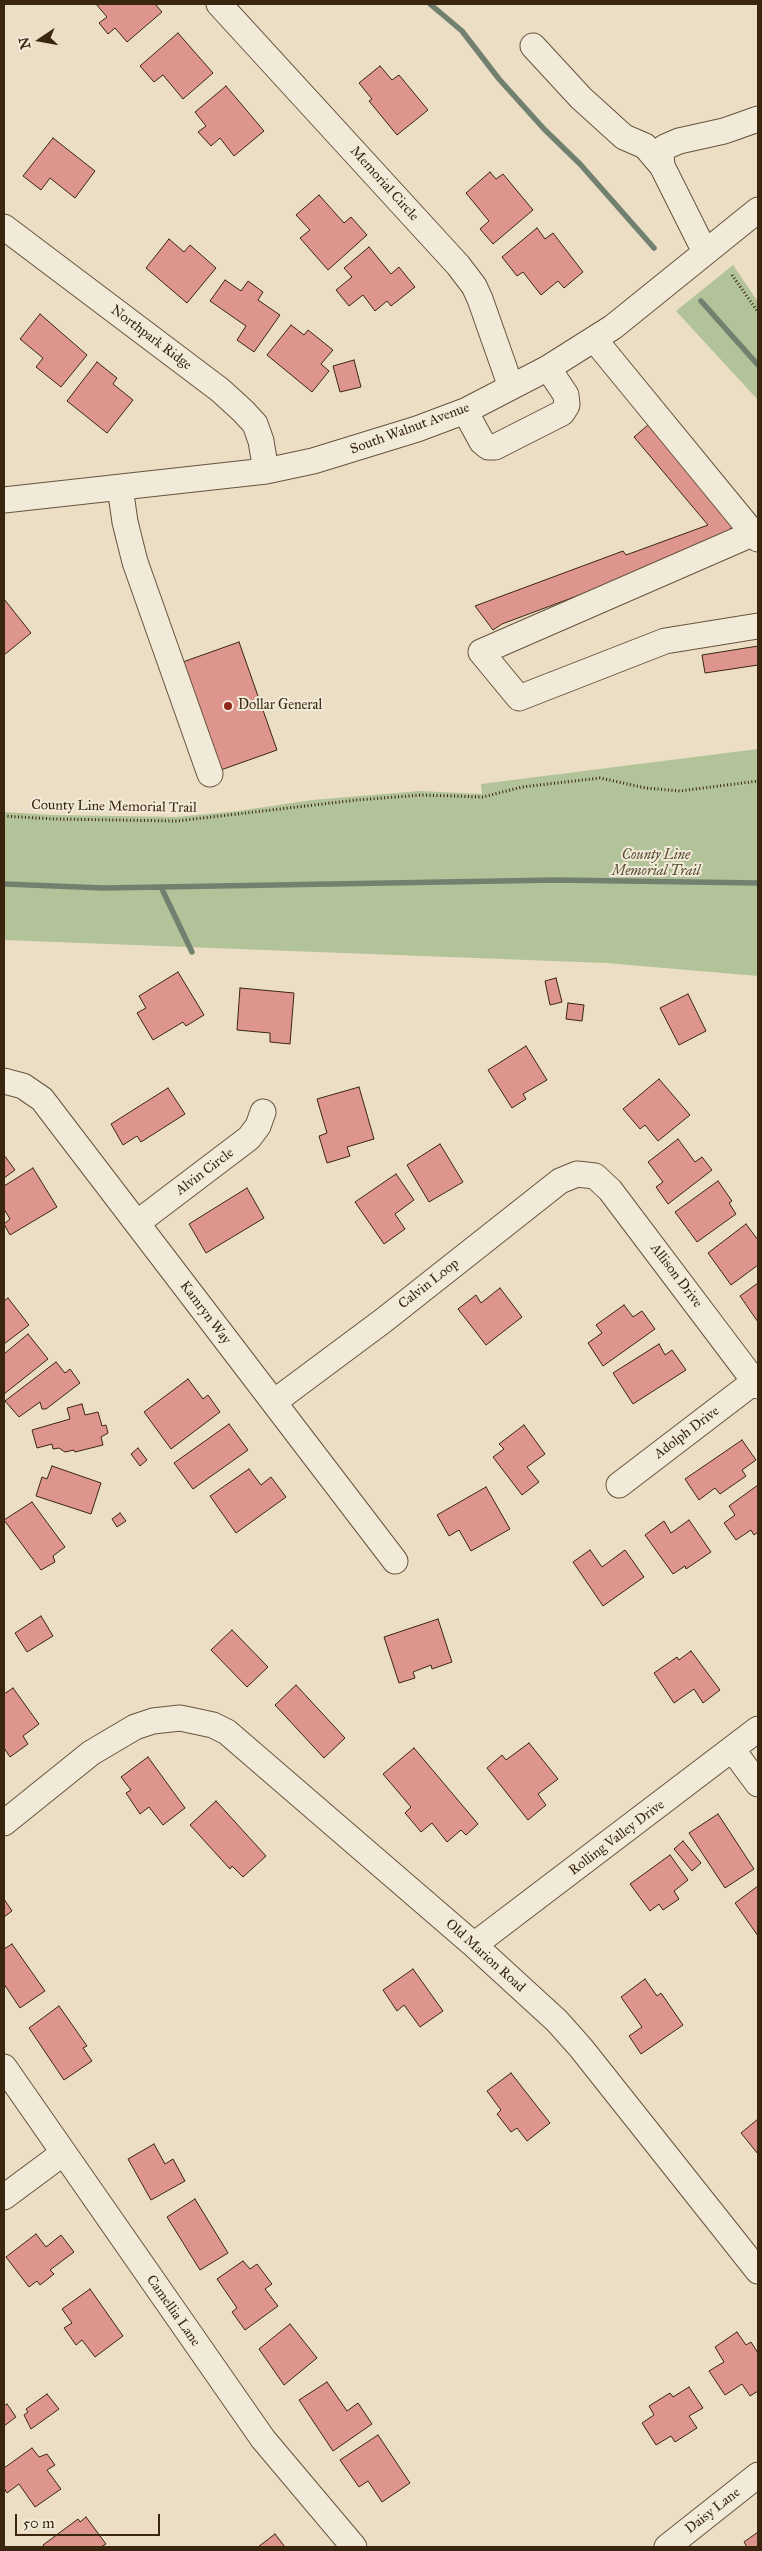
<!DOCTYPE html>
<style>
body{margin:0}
#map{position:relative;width:762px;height:2551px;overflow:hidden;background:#ebdec4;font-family:"IM FELL Great Primer",serif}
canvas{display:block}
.frame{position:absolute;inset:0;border:5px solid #3a260f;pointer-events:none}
.north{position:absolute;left:15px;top:15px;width:50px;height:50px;-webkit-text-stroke:4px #f2ead9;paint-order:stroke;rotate:258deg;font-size:14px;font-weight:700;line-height:20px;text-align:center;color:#3a260f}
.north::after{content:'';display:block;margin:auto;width:18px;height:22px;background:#3a260f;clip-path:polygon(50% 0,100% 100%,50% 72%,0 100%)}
.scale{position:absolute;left:15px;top:2514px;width:145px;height:22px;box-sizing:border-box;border:2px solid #3a260f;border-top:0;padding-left:6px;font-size:15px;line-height:18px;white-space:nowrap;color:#3a260f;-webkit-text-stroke:4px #f2ead9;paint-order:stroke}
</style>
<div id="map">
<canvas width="762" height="2551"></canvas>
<div class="frame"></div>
<div class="north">N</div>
<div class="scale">50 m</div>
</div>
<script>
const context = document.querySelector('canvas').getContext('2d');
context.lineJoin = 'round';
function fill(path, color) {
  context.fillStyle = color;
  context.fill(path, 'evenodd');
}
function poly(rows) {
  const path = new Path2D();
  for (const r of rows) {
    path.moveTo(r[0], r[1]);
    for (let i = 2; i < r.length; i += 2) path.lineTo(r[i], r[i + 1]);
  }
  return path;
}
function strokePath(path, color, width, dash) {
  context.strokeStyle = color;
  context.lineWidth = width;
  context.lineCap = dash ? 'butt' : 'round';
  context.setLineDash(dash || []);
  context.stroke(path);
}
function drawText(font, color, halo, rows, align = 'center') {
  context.font = font + ' "IM FELL Great Primer",serif';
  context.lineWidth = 4;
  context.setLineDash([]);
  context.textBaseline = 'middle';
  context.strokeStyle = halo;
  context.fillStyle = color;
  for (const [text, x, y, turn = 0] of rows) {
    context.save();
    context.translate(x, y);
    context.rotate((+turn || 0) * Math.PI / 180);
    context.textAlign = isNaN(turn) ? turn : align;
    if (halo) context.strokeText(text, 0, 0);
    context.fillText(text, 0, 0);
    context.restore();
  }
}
fill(poly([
 [733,265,758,302,758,400,676,311],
 [758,749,758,976,606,963,4,940,4,812,54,815,177,817,238,811,312,800,420,791,482,794,481,784]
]), '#b2c299');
strokePath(poly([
 [430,4,462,31,499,79,544,129,580,164,654,248],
 [701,301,758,365],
 [4,884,104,888,557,880,758,883],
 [161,887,192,952]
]), '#728070', 5.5);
const building = poly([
 [96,4,155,4,162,12,127,42,115,28,108,34,99,23,107,17,96,4],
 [178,33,213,73,183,99,163,75,154,82,140,66,178,33],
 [380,66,392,80,399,75,428,110,397,135,369,101,372,99,359,83,380,66],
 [226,86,264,131,234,156,220,138,211,146,198,132,206,126,195,112,226,86],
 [53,138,95,171,75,198,50,178,41,190,23,176,53,138],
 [490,172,496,179,503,174,533,210,493,244,480,229,489,221,466,193,490,172],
 [319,195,344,223,351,217,367,235,328,270,300,238,310,230,296,215,319,195],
 [537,228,545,239,553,233,583,272,564,288,558,281,541,295,523,272,517,276,502,257,537,228],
 [169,239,184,252,190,245,216,268,187,303,146,268,169,239],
 [369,247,391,274,399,267,415,287,391,306,387,301,375,311,363,295,349,306,336,290,352,277,344,268,369,247],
 [225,280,241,291,248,281,263,292,258,300,280,315,254,352,237,340,246,326,210,301,225,280],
 [40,314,87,355,61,387,36,367,43,358,20,339,40,314],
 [291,325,304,335,308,330,333,350,321,364,329,371,312,392,267,355,291,325],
 [354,360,361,387,340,392,333,366,354,360],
 [97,362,117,378,113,384,133,400,107,433,67,401,97,362],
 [648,425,734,526,708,547,502,624,493,630,475,606,623,551,626,555,708,525,634,437,648,425],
 [4,599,31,633,4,655,4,599],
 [239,642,277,750,218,771,180,663,239,642],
 [758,646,758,665,705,673,702,655,758,646],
 [178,972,204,1015,186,1026,183,1022,153,1040,137,1013,146,1008,139,996,178,972],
 [556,978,562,1002,550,1005,545,981,556,978],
 [240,988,294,993,290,1044,270,1042,270,1033,237,1030,240,988],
 [688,994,706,1031,679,1045,660,1008,688,994],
 [568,1003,584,1005,582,1021,566,1019,568,1003],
 [526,1046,547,1080,523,1094,526,1099,512,1108,488,1070,526,1046],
 [659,1079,690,1115,658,1141,645,1125,640,1129,623,1109,659,1079],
 [359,1087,374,1139,347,1147,350,1156,327,1163,319,1136,327,1133,317,1099,359,1087],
 [168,1088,185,1114,141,1142,137,1136,123,1145,111,1124,168,1088],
 [678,1139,695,1162,702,1157,712,1170,668,1204,656,1187,663,1182,648,1162,678,1139],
 [440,1144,463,1182,429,1202,407,1165,440,1144],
 [4,1155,15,1170,4,1178,4,1155],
 [33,1168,57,1207,10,1235,4,1224,10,1219,4,1209,4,1186,33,1168],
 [396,1174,414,1200,395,1214,405,1229,384,1244,355,1202,396,1174],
 [718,1181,732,1201,729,1203,736,1214,697,1242,675,1212,718,1181],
 [247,1188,264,1218,206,1253,189,1224,247,1188],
 [746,1224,758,1240,758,1265,731,1285,708,1253,746,1224],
 [758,1283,758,1322,740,1296,758,1283],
 [500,1288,522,1317,486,1345,458,1309,476,1295,481,1303,500,1288],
 [8,1298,29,1325,4,1344,4,1301,8,1298],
 [624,1305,633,1317,642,1311,655,1329,603,1366,588,1343,602,1333,596,1325,624,1305],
 [28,1334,48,1359,4,1394,4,1354,28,1334],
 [659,1344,665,1355,672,1350,686,1370,633,1404,613,1373,659,1344],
 [56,1362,65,1373,70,1369,80,1383,46,1409,42,1409,40,1402,19,1417,5,1401,56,1362],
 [188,1379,203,1399,208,1395,220,1412,171,1449,144,1412,188,1379],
 [82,1404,85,1415,98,1412,102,1426,106,1425,108,1433,101,1437,103,1445,75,1452,74,1450,65,1452,59,1448,53,1449,52,1444,37,1448,32,1430,70,1419,67,1408,82,1404],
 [229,1424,248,1450,193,1489,174,1463,229,1424],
 [524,1425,545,1454,527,1467,539,1482,522,1495,493,1457,504,1449,499,1444,524,1425],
 [742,1440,756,1460,742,1470,746,1476,720,1494,715,1488,699,1500,685,1479,742,1440],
 [138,1448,147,1460,140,1466,131,1454,138,1448],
 [52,1466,101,1483,91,1514,36,1496,42,1477,47,1479,52,1466],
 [249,1469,261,1485,271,1477,286,1497,236,1533,210,1496,249,1469],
 [758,1485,758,1532,754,1535,751,1530,736,1540,724,1523,735,1515,729,1506,758,1485],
 [486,1487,510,1529,471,1551,459,1530,449,1536,437,1515,486,1487],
 [32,1502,65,1547,53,1556,55,1562,41,1570,4,1520,32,1502],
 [120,1513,126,1521,117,1527,112,1519,120,1513],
 [689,1520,711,1552,686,1569,685,1566,673,1574,645,1535,664,1521,671,1533,689,1520],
 [590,1550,602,1567,625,1550,644,1577,603,1606,573,1562,590,1550],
 [41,1616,53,1636,27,1652,15,1633,41,1616],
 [438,1619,452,1662,432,1669,431,1665,413,1672,415,1678,399,1683,384,1637,438,1619],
 [232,1630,268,1667,247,1687,211,1650,232,1630],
 [691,1651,720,1690,703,1703,694,1689,674,1703,654,1673,677,1657,679,1660,691,1651],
 [296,1685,345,1738,324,1758,275,1705,296,1685],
 [13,1688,39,1724,23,1736,28,1744,10,1757,4,1748,4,1694,13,1688],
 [529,1743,558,1779,538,1794,546,1805,528,1820,487,1768,502,1755,506,1760,529,1743],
 [414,1748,478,1824,466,1835,461,1830,447,1842,432,1823,421,1832,405,1813,411,1807,383,1774,414,1748],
 [148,1757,185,1808,163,1825,149,1807,140,1814,126,1793,131,1790,121,1777,148,1757],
 [216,1801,266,1856,243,1877,232,1866,230,1869,190,1825,216,1801],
 [718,1814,754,1869,725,1888,689,1833,718,1814],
 [683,1841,701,1863,692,1871,674,1849,683,1841],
 [670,1855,688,1880,674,1891,679,1899,663,1910,659,1904,650,1911,630,1884,670,1855],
 [758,1886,758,1936,735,1903,758,1886],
 [4,1899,12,1911,4,1917,4,1899],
 [12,1944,45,1991,20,2008,4,1984,4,1949,12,1944],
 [413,1969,443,2011,420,2027,404,2005,397,2011,383,1990,413,1969],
 [645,1979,657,1996,661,1993,683,2025,641,2054,629,2036,642,2027,621,1997,645,1979],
 [59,2006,87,2046,83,2048,92,2061,64,2080,29,2028,59,2006],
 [511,2073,550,2123,527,2141,517,2128,511,2132,497,2114,501,2110,487,2091,511,2073],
 [758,2119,758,2154,741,2133,758,2119],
 [154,2144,165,2164,173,2159,185,2181,151,2200,128,2159,154,2144],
 [195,2199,228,2253,200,2270,167,2217,195,2199],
 [36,2234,46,2247,61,2235,74,2252,50,2270,54,2274,40,2285,37,2281,29,2287,6,2257,36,2234],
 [243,2261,250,2269,257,2264,272,2284,265,2289,278,2306,245,2330,232,2312,237,2308,217,2279,243,2261],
 [90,2289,123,2336,95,2357,82,2340,76,2345,64,2328,72,2323,62,2309,90,2289],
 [290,2324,317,2358,284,2385,259,2349,290,2324],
 [737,2332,746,2345,751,2342,758,2353,758,2391,750,2396,742,2384,725,2395,709,2371,724,2362,715,2347,737,2332],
 [327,2382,347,2411,358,2403,372,2424,333,2451,299,2400,327,2382],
 [689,2387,703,2408,689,2416,697,2428,675,2442,671,2436,656,2445,642,2423,654,2415,649,2406,670,2393,673,2397,689,2387],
 [47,2394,59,2409,31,2429,24,2415,28,2412,26,2409,47,2394],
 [7,2404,16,2417,4,2426,4,2406,7,2404],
 [378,2435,410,2483,382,2502,368,2481,359,2487,340,2460,378,2435],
 [32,2448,39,2457,47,2454,55,2465,47,2470,61,2489,35,2507,19,2484,7,2493,4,2488,4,2468,32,2448],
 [86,2517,106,2544,101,2547,44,2547,43,2545,78,2519,80,2522,86,2517],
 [758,2532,758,2547,747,2547,744,2542,758,2532],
 [275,2534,285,2547,258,2547,275,2534]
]);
fill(building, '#de958e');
strokePath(building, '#3a260f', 1);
const minor = poly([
 [219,4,458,265,474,286,480,299,511,387],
 [533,46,581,98,624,137,645,146,662,166,705,252],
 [662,166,661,154,665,147,679,141,724,131,758,119],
 [4,227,220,390,243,411,255,424,261,441,266,471],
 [594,339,758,539],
 [465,411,482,442,488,447,495,447,562,413,567,405,566,395,548,368],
 [120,487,125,522,135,562,210,774],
 [4,500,266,471,313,461,417,429,465,411,548,368,594,339,613,327,758,210],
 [754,533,481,652,519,698,665,641,758,626],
 [4,1081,23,1086,42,1099,395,1561],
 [137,1223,249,1138,258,1126,263,1112],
 [274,1402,384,1320,560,1181,577,1174,595,1176,610,1190,758,1386],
 [619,1485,755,1381],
 [732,1749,758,1784],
 [4,1823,91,1753,135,1727,153,1721,180,1718,213,1725,227,1732,474,1945,557,2021,581,2048,758,2271],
 [474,1945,758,1729],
 [4,2067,263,2439,354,2547],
 [4,2197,62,2154],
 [667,2547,758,2475]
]);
strokePath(minor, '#66543c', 27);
strokePath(poly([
 [732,275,758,312],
 [4,816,54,819,177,821,357,800,421,795,483,797,522,787,600,778,646,788,680,791,758,781]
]), '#3a260f', 3, [1, 2.5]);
strokePath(minor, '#f2ead9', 25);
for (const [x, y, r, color] of [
 [228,706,5,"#8f2418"]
]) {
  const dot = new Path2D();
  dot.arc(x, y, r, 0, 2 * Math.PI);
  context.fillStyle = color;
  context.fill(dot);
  strokePath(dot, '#f2ead9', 2);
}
drawText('14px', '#3a260f', '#f2ead9', [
 ["Memorial Circle",384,184,48],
 ["Northpark Ridge",151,338,37],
 ["South Walnut Avenue",410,429,-20],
 ["County Line Memorial Trail",114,807,1],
 ["Alvin Circle",205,1172,-37],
 ["Allison Drive",676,1276,53],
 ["Calvin Loop",429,1284,-38],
 ["Kamryn Way",205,1313,53],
 ["Adolph Drive",687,1433,-37],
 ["Rolling Valley Drive",617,1838,-37],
 ["Old Marion Road",485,1956,42],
 ["Camellia Lane",173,2311,55],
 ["Daisy Lane",713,2511,-38]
]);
drawText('14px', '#3a260f', '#f2ead9', [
 ["Dollar General",238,706]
], 'left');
drawText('italic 14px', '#584d32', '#f2ead9', [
 ["County Line",656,856],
 ["Memorial Trail",656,872]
]);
</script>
